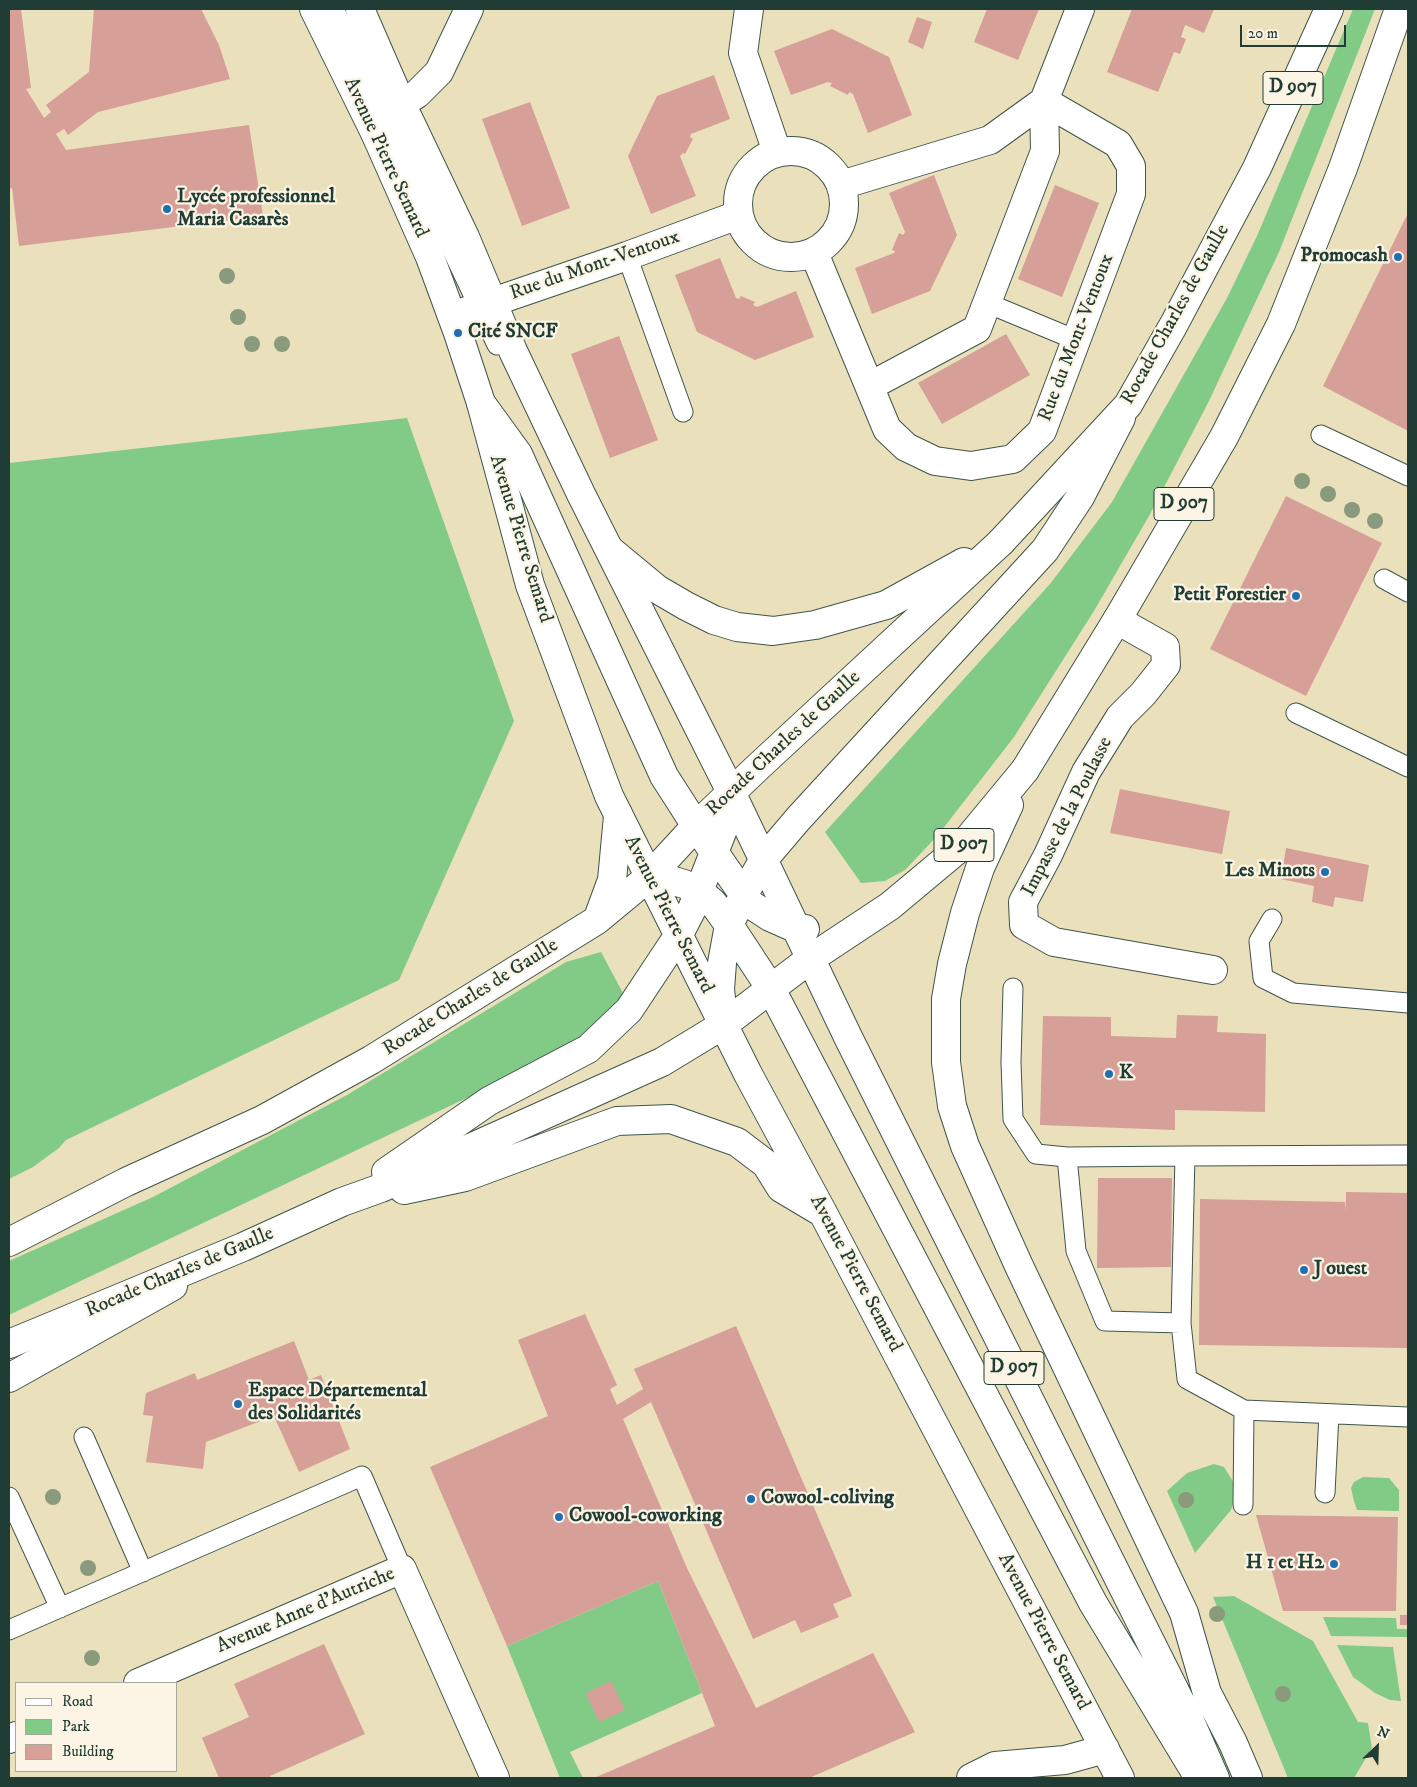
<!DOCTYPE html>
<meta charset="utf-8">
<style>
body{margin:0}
#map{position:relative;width:1417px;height:1787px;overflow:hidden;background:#ebe0bc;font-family:"IM FELL DW Pica",serif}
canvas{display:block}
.frame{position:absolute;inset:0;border:10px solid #1f3d34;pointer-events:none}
.legend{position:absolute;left:15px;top:1682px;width:162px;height:90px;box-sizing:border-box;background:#fcf5e5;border:1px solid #a4ab9e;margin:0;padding:6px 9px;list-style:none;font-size:15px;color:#1f3d34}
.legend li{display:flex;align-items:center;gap:10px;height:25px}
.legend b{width:25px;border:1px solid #a4ab9e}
.north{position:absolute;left:1352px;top:1722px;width:50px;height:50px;-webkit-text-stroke:4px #fcf5e5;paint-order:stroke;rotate:24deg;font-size:14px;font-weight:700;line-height:20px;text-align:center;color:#1f3d34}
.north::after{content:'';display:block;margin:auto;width:18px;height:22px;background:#1f3d34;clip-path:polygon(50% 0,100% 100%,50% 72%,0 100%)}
.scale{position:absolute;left:1240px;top:25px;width:106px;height:22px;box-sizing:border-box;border:2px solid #1f3d34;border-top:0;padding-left:6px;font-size:15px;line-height:18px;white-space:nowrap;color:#1f3d34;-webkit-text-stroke:4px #fcf5e5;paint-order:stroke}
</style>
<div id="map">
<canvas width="1417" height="1787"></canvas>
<div class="frame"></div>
<ul class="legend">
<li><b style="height:6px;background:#fff"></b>Road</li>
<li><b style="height:14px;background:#82cb87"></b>Park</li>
<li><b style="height:14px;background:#d69f97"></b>Building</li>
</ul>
<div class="north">N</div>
<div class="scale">20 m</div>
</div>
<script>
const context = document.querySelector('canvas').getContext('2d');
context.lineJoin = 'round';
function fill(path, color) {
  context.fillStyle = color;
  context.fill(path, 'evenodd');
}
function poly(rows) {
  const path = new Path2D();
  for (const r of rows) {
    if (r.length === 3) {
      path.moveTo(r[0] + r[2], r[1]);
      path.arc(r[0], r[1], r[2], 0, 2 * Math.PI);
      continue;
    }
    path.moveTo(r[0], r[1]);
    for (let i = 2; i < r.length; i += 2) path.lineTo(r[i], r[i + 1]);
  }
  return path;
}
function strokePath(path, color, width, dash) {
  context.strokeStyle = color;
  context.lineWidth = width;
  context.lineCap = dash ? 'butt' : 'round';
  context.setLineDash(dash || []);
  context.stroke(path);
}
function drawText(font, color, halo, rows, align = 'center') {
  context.font = font + ' "IM FELL DW Pica",serif';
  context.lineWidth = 4.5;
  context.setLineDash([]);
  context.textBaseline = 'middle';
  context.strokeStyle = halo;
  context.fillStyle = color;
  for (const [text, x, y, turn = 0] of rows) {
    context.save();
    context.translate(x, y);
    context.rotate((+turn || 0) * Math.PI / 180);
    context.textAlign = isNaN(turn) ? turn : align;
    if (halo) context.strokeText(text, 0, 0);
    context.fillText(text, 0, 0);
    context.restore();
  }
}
fill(poly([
 [1353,9,1375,9,1279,252,1208,403,1149,516,1094,611,1014,737,938,835,905,870,885,881,861,883,825,832,1050,584,1112,502,1227,298,1257,236],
 [407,418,514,721,399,980,66,1140,59,1148,33,1167,9,1179,9,463],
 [601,952,624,995,596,1026,551,1058,9,1315,9,1261,153,1197,347,1095,566,962],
 [1214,1464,1224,1467,1234,1483,1235,1498,1231,1510,1195,1553,1167,1491,1187,1473],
 [1363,1477,1389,1478,1399,1490,1399,1511,1357,1510,1354,1501,1351,1488,1354,1482],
 [658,1581,702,1693,570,1752,583,1778,560,1778,507,1646],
 [1234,1596,1313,1641,1358,1722,1368,1723,1372,1748,1354,1778,1288,1778,1213,1597],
 [1323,1617,1396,1618,1397,1629,1408,1629,1408,1637,1331,1636],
 [1337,1645,1393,1647,1401,1701,1390,1700,1375,1693,1353,1677]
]), '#82cb87');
fill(poly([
 [9,9,21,9,31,88,26,89,44,118,51,112,46,105,89,72,94,9,201,9,219,45,230,79,98,112,68,135,64,129,56,134,66,150,249,125,263,216,19,246,12,188,9,189],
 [987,9,1039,9,1018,60,974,42],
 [1132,9,1214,9,1204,33,1185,25,1181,37,1186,39,1180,54,1174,52,1158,92,1107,72],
 [917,17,932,22,923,49,908,42],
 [832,29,889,57,912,115,868,133,853,94,849,92,848,95,830,86,832,83,828,82,791,95,774,51],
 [714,75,730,119,691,134,690,137,693,139,685,154,683,153,680,156,696,196,651,214,628,156,657,96],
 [530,102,570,208,522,226,482,119],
 [934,175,957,235,930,291,872,314,855,268,894,253,895,251,892,250,899,233,903,235,905,232,889,193],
 [1055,185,1099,203,1062,297,1018,279],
 [1408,213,1408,431,1323,386],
 [720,258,736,298,739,299,741,296,755,302,753,305,757,307,796,291,814,337,755,360,697,332,675,275],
 [1006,334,1030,375,942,424,918,383],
 [619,336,658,440,610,458,571,354],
 [1286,496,1382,543,1306,696,1210,649],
 [1120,789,1230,811,1222,854,1110,833],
 [1286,848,1369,865,1363,902,1335,897,1333,907,1312,902,1314,886,1281,879],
 [1177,1015,1218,1016,1217,1032,1266,1034,1265,1112,1175,1110,1175,1130,1040,1125,1043,1016,1111,1017,1111,1036,1176,1038],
 [1098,1178,1172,1178,1171,1267,1097,1268],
 [1346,1192,1408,1193,1408,1348,1199,1345,1200,1199,1345,1202,1346,1211],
 [585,1314,617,1385,610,1389,617,1405,643,1389,634,1369,736,1326,852,1596,833,1604,839,1617,801,1633,795,1620,753,1639,651,1402,623,1419,687,1568,756,1708,873,1653,915,1732,809,1778,594,1778,715,1726,658,1581,507,1646,430,1467,548,1416,518,1340],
 [294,1341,309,1380,321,1375,350,1449,299,1472,274,1416,206,1442,203,1469,146,1462,153,1416,143,1415,146,1393,195,1373,197,1380],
 [1256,1515,1398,1517,1396,1611,1283,1611],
 [1400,1615,1408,1615,1408,1625,1400,1625],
 [324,1644,365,1734,270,1776,271,1778,219,1778,202,1738,249,1717,234,1684],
 [611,1681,625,1710,599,1722,586,1693]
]), '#d69f97');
const service = poly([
 [334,9,387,113,497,345],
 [627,256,683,412],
 [987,303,1076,340],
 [1321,435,1408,476],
 [1384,579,1408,592],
 [1296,713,1408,767],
 [1272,919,1259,941,1263,978,1293,993,1408,1003],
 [1013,988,1011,1062,1013,1119,1036,1154,1067,1157],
 [1408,1155,1185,1156,1181,1323,1187,1379,1244,1410,1408,1417],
 [1181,1323,1105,1321,1076,1251,1067,1157,1185,1156],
 [84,1437,143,1572],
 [1325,1493,1329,1414],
 [9,1497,60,1608],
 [1243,1505,1244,1410],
 [9,1630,362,1476,402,1569]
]);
const minor = poly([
 [749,9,743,53,777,152],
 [376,135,387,113,417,94,439,72,469,9],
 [791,204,53],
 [841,185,990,140,1044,101,1080,9],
 [814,253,887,429,906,447,935,461,971,466,1013,459,1042,431,1131,194,1131,166,1118,144,1044,101],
 [452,316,627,256,738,215],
 [870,386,977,329,1045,151,1044,101],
 [1117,620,1165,647,1166,665,1143,694,1120,717,1086,772,1048,855,1023,902,1024,925,1054,942,1213,970],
 [9,1378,173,1286],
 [138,1683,402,1569,495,1778],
 [9,1739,16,1736],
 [971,1778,995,1766,1065,1760,1105,1749]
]);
const secondary = poly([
 [314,9,376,135,430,257,458,333,481,403,530,585,609,796,618,814],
 [360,9,401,103,465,237,513,351,581,494,731,792]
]);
const primary = poly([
 [481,403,518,454,664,776,696,826,750,904,770,917,795,928,805,929],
 [610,550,657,589,686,606,714,620,737,627,773,631,815,625,886,605,964,562],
 [731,792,848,1037,1190,1721,1215,1778],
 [1009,805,980,868,965,913,952,964,946,999,946,1062,952,1106,965,1146,1019,1266,1184,1613,1207,1693,1233,1743,1248,1778],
 [618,814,748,1074,823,1213,1120,1778],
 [649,877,664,878,684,884,699,891,713,903,729,925,771,989,1093,1603,1199,1778],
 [598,918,612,880,618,816],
 [723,1016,720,989,722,963,729,925,744,894,764,859,798,819,1045,550,1080,497,1121,418],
 [386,1172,489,1101,588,1049,629,1010,678,936,692,909,724,827,731,792],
 [404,1190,465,1177,617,1121,671,1119,737,1142,766,1164,781,1188,823,1213],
 [9,1242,126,1182,262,1120,371,1060,597,920,649,877,696,826,759,766,1001,542],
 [9,1344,243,1247,342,1202,381,1188,662,1062,723,1025,810,959,890,906,963,845,1025,770]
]);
const trunk = poly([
 [1001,542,1128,405,1173,326,1257,168,1329,9],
 [1025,770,1117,620,1224,437,1281,324,1343,168,1399,9]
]);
strokePath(service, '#3e5548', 21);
strokePath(minor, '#3e5548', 30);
strokePath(secondary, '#3e5548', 30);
strokePath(primary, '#3e5548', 30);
strokePath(trunk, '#3e5548', 30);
strokePath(service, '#fff', 19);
strokePath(minor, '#fff', 28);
strokePath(secondary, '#fff', 28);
strokePath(primary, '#fff', 28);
strokePath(trunk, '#fff', 28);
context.fillStyle = '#899a7d';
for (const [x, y] of [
 [227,276],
 [238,317],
 [252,344],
 [282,344],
 [1302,481],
 [1328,494],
 [1352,510],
 [1375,521],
 [53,1497],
 [1186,1500],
 [88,1568],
 [1217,1614],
 [92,1658],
 [1283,1694]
]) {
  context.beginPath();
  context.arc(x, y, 8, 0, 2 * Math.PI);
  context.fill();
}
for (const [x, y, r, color] of [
 [167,209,5,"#1f6fb2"],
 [1398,257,5,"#1f6fb2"],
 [458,333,5,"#1f6fb2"],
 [1296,596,5,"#1f6fb2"],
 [1325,872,5,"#1f6fb2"],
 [1109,1074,5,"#1f6fb2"],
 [1304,1270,5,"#1f6fb2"],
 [238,1404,5,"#1f6fb2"],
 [751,1499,5,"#1f6fb2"],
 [559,1517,5,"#1f6fb2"],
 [1334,1564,5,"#1f6fb2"]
]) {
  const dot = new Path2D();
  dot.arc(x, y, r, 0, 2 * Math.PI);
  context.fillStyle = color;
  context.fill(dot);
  strokePath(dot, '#fcf5e5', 2);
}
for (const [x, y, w] of [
 [1293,88,60],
 [1184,504,60],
 [964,845,60],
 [1014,1368,60]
]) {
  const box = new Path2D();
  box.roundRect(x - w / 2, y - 16.5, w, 33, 4);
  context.fillStyle = '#fcf5e5';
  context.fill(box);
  strokePath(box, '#1f3d34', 1);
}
drawText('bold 19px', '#1f3d34', null, [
 ["D 907",1293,88],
 ["D 907",1184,504],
 ["D 907",964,845],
 ["D 907",1014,1368]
]);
drawText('20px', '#1f3d34', '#fcf5e5', [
 ["Avenue Pierre Semard",385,158,65],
 ["Rue du Mont-Ventoux",595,266,-19],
 ["Rocade Charles de Gaulle",1176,315,-61],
 ["Rue du Mont-Ventoux",1077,338,-69],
 ["Avenue Pierre Semard",520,539,73],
 ["Rocade Charles de Gaulle",784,744,-43],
 ["Impasse de la Poulasse",1068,817,-63],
 ["Avenue Pierre Semard",668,915,63],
 ["Rocade Charles de Gaulle",471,998,-32],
 ["Rocade Charles de Gaulle",180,1273,-23],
 ["Avenue Pierre Semard",855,1274,62],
 ["Avenue Anne d'Autriche",306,1611,-23],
 ["Avenue Pierre Semard",1043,1632,62]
]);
drawText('bold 20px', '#1f3d34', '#fcf5e5', [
 ["Lycée professionnel",177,198],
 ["Maria Casarès",177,221],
 ["Promocash",1388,257,"right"],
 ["Cité SNCF",468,333],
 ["Petit Forestier",1286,596,"right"],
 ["Les Minots",1315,872,"right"],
 ["K",1119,1074],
 ["J ouest",1314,1270],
 ["Espace Départemental",248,1392],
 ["des Solidarités",248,1415],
 ["Cowool-coliving",761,1499],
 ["Cowool-coworking",569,1517],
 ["H 1 et H2",1324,1564,"right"]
], 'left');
</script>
